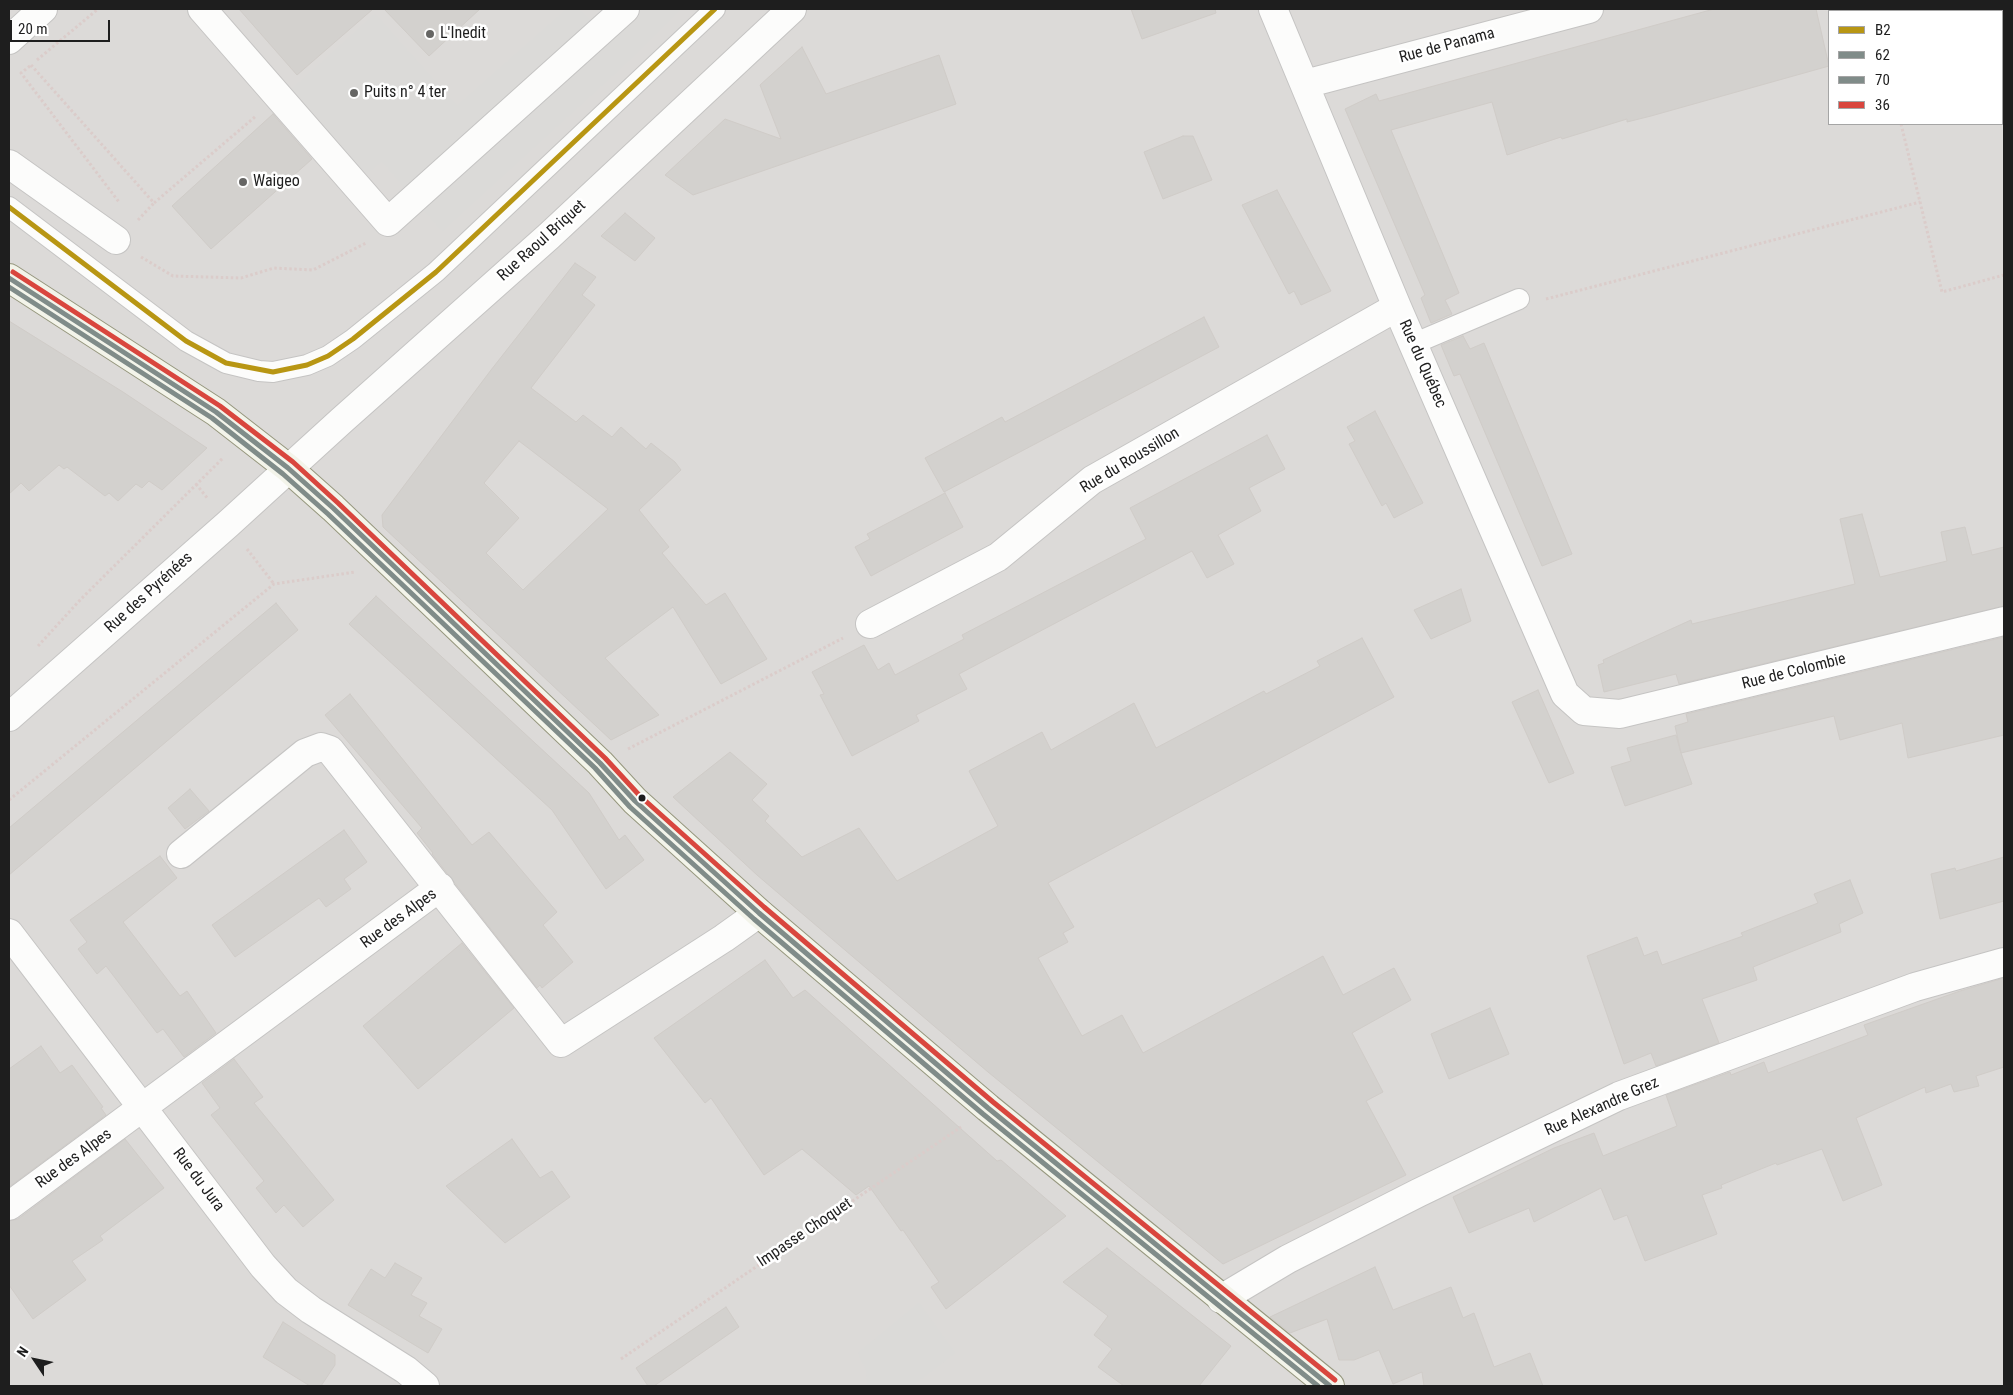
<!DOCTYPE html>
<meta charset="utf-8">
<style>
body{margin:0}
#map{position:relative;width:2013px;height:1395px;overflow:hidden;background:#edebe7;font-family:"Roboto Condensed",sans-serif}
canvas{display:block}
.frame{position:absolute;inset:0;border:10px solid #1e1e1e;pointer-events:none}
.legend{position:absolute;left:1828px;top:10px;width:175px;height:115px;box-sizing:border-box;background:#fff;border:1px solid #a5a5a5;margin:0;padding:6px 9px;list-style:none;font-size:15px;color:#1e1e1e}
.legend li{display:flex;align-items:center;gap:10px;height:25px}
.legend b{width:25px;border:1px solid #a5a5a5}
.north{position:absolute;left:10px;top:1335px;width:50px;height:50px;-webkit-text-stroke:4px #fff;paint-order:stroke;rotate:304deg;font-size:14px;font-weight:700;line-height:20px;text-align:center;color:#1e1e1e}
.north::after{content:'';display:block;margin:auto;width:18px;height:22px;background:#1e1e1e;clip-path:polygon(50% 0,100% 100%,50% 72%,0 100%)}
.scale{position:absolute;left:10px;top:20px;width:100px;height:22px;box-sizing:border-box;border:2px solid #1e1e1e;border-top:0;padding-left:6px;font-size:15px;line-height:18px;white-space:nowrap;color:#1e1e1e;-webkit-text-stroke:4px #fff;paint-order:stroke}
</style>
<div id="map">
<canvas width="2013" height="1395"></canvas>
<div class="frame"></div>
<ul class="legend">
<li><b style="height:6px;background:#b89613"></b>B2</li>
<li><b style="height:6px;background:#808c89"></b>62</li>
<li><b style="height:6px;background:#808c89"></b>70</li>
<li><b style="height:6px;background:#d9463e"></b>36</li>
</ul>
<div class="north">N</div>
<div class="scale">20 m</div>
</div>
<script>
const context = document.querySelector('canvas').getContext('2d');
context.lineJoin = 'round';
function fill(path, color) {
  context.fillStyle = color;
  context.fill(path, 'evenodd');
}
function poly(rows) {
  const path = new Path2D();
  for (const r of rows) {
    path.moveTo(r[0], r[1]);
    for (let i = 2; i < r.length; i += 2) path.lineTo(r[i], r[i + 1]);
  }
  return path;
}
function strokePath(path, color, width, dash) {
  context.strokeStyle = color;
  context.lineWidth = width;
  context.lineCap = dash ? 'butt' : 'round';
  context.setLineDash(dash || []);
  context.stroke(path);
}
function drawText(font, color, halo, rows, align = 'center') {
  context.font = font + ' "Roboto Condensed",sans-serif';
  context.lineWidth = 5;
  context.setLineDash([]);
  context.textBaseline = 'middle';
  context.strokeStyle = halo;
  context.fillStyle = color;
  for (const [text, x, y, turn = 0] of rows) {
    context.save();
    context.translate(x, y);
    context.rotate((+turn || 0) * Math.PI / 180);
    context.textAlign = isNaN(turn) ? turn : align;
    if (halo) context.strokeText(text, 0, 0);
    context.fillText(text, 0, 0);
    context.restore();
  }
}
fill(poly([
 [9,9,2004,9,2004,1386,9,1386],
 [1829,11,2002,11,2002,124,1829,124]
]), '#dcdad8');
fill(poly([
 [567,9,578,9,610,40,642,9,681,9,623,66,442,231,382,161,365,175,290,91,375,14,457,106],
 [919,1303,955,1353,912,1386,867,1386,866,1370,858,1353]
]), '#dbdad8');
const building = poly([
 [239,9,373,9,297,75,239,9],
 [384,9,480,9,429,56,384,9],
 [1131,9,1215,9,1216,13,1142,39,1131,9],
 [1714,9,1816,9,1829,66,1651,116,1627,122,1627,119,1562,139,1561,137,1507,155,1492,102,1391,130,1459,293,1445,300,1452,314,1431,323,1421,298,1425,295,1345,109,1376,94,1379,101,1714,9],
 [802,47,826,94,939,55,956,104,693,195,665,175,725,119,781,139,760,85,802,47],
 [273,114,312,159,211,249,172,206,273,114],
 [1183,136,1193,136,1212,180,1163,199,1144,152,1183,136],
 [1277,190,1331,291,1301,305,1294,291,1289,294,1242,205,1277,190],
 [625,213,655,238,635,261,601,236,625,213],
 [575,263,596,277,582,295,595,305,531,388,576,422,583,415,612,437,621,427,646,449,651,443,675,462,681,470,639,510,669,547,662,553,706,605,725,593,767,659,721,684,673,607,605,658,659,715,611,740,383,527,382,515,491,370,575,263],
 [519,441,608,509,523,590,486,553,519,518,484,483,519,441],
 [1204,317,1219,347,944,492,925,458,1002,417,1005,422,1204,317],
 [9,321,123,392,207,448,162,490,149,481,142,488,136,484,118,501,109,493,105,496,67,467,64,469,59,465,29,491,21,483,9,494,9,321],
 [1463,336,1470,349,1484,343,1572,554,1542,566,1460,374,1454,376,1441,345,1463,336],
 [1375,411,1423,503,1394,518,1386,503,1382,506,1349,444,1355,441,1347,427,1375,411],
 [1267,435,1285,469,1249,488,1261,511,1218,535,1234,564,1207,578,1192,551,959,674,967,689,916,715,919,721,852,756,820,695,824,694,812,672,864,645,878,670,889,663,895,675,964,639,962,635,1146,539,1130,508,1267,435],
 [945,493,963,527,871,576,855,547,870,539,867,534,945,493],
 [1862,514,1880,577,1947,561,1941,532,1965,527,1972,555,2004,547,2004,606,1679,684,1676,674,1604,692,1598,665,1604,663,1603,660,1691,620,1692,624,1855,584,1840,519,1862,514],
 [1461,589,1471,621,1431,639,1414,610,1461,589],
 [376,596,589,793,619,840,625,835,644,860,606,889,552,810,349,624,376,596],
 [276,603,298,630,9,875,9,828,276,603],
 [2004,637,2004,735,1908,758,1902,723,1840,740,1834,716,1681,753,1692,784,1625,806,1611,767,1631,761,1627,748,1676,735,1681,753,1675,726,1688,722,1686,714,2004,637],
 [1362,638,1394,697,1048,883,1074,927,1063,933,1068,942,1038,958,1082,1036,1122,1015,1143,1053,1323,956,1343,995,1394,968,1411,1000,1352,1033,1383,1092,1366,1101,1406,1175,1223,1264,988,1072,757,875,673,797,730,752,767,784,752,800,769,816,765,821,802,857,859,828,897,881,998,826,969,771,1042,732,1051,750,1134,703,1156,748,1264,691,1266,694,1320,666,1317,661,1362,638],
 [1538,690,1574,773,1549,783,1512,702,1538,690],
 [350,694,472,845,489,832,557,912,543,925,573,962,542,988,540,985,537,988,432,854,433,853,417,833,422,828,325,715,350,694],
 [190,789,209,811,185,829,168,808,190,789],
 [344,830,367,862,344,879,351,889,326,907,319,898,235,957,212,925,344,830],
 [160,856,177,878,123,922,180,996,187,991,216,1033,184,1057,163,1029,157,1033,106,966,97,974,78,949,87,942,70,920,160,856],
 [2004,857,2004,901,1940,919,1931,874,1955,868,1956,871,2004,857],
 [1850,880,1863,913,1839,924,1841,932,1753,967,1757,980,1702,999,1719,1043,1656,1066,1651,1053,1624,1064,1587,956,1637,937,1644,956,1657,951,1662,965,1743,936,1741,933,1818,903,1814,894,1850,880],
 [462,943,514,1008,418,1089,363,1026,462,943],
 [765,960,793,998,805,990,997,1161,1001,1160,1066,1216,946,1309,931,1287,939,1282,903,1230,901,1231,869,1186,856,1195,802,1149,764,1175,711,1098,705,1103,654,1038,765,960],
 [2004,978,2004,1067,1976,1076,1979,1086,1954,1092,1951,1084,1926,1093,1925,1087,1856,1118,1882,1185,1843,1201,1822,1149,1777,1165,1776,1163,1721,1185,1722,1188,1702,1195,1717,1234,1645,1261,1627,1215,1614,1220,1601,1188,1534,1222,1529,1208,1469,1233,1453,1197,1554,1148,1594,1133,1603,1156,1677,1126,1666,1095,1730,1072,1731,1075,1764,1062,1768,1073,1868,1035,1864,1025,1960,991,2004,978],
 [1490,1008,1509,1054,1449,1079,1431,1034,1490,1008],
 [41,1046,60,1073,72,1065,103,1107,101,1108,106,1115,9,1187,9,1069,41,1046],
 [234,1059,263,1097,254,1103,334,1200,303,1227,284,1205,276,1213,256,1188,264,1181,211,1115,220,1108,202,1083,234,1059],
 [125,1139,164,1188,100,1236,103,1240,72,1261,86,1280,33,1319,9,1285,9,1221,18,1219,125,1139],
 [512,1139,540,1178,552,1171,570,1197,505,1243,446,1186,512,1139],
 [1107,1248,1231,1346,1199,1386,1124,1386,1098,1367,1112,1349,1094,1335,1108,1316,1063,1282,1107,1248],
 [395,1263,422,1278,411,1295,427,1303,419,1316,442,1329,428,1353,348,1305,371,1269,385,1278,395,1263],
 [1375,1267,1393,1310,1451,1287,1463,1318,1474,1313,1494,1367,1530,1353,1543,1386,1424,1386,1422,1372,1393,1384,1379,1350,1354,1360,1339,1360,1327,1319,1290,1333,1270,1317,1375,1267],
 [726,1307,739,1327,654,1386,648,1386,636,1368,726,1307],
 [283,1322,335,1355,335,1365,321,1386,310,1386,263,1357,283,1322]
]);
fill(building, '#d3d1ce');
strokePath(building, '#d0ccc8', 1);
const service = poly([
 [9,207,186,341,226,363,259,371,273,372,307,365,328,356,353,339,436,272,715,9],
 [1413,344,1519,299]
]);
const pedestrian = poly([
 [9,40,43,9],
 [9,164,116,240]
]);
const minor = poly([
 [202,9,388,222,625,9],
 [1273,9,1397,307,1565,694,1584,711,1620,714,2004,621],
 [1872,9,1873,11],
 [1305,84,1589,9],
 [870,624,998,557,1092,480,1397,307],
 [181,854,305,753,321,747,330,750,561,1043,724,938,759,913],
 [9,933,263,1266,286,1291,311,1310,406,1370,425,1386],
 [9,1206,440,887],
 [1221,1299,1288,1259,1418,1193,1619,1096,1915,987,2004,962]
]);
const tertiary = poly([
 [9,717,228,524,341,421,549,236,792,9]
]);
const secondary = poly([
 [9,278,216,412,288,468,333,508,600,763,635,801,759,913,988,1108,1330,1386]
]);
strokePath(service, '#c5c4c3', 22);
strokePath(pedestrian, '#c5c4c3', 30);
strokePath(minor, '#c5c4c3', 30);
strokePath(tertiary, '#c5c4c3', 30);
strokePath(secondary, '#96977e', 30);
strokePath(poly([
 [37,60,98,9],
 [31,65,154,203,256,116],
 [30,66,21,73,119,202],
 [1901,124,1942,292,2004,275],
 [138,220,154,203],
 [141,257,173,276,241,278,274,268,313,270,366,243],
 [1546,299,1920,202],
 [196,484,208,499],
 [247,549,274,584],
 [38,646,81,599,223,458],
 [628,749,843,638],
 [9,800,274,584,355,572],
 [621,1359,961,1127]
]), '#dbccca', 3, [2.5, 2.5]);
strokePath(service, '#fcfcfb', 20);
strokePath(pedestrian, '#fcfcfb', 28);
strokePath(minor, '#fcfcfb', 28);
strokePath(tertiary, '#fcfcfb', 28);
strokePath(secondary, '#f3f4ea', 28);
strokePath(poly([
 [9,207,186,341,226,363,273,372,307,365,328,356,353,339,436,272,715,9]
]), '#b89613', 5);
strokePath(poly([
 [9,278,216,412,288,468,333,508,600,763,635,801,759,913,988,1108,1330,1386]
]), '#808c89', 5);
strokePath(poly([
 [9,287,212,418,283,474,328,514,595,768,630,807,754,919,983,1114,1318,1386]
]), '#808c89', 5);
strokePath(poly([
 [13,272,220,406,293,462,338,503,605,758,640,796,764,907,993,1102,1335,1380]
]), '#d9463e', 5);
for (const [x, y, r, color] of [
 [430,34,5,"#666664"],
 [354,93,5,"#666664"],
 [243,182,5,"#666664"],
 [642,798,4.5,"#1e1e1e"]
]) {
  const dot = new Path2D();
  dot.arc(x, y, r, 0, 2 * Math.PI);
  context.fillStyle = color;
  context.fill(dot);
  strokePath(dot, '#fff', 2);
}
drawText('16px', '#1e1e1e', '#fff', [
 ["L'Inedit",440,34],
 ["Puits n° 4 ter",364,93],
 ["Waigeo",253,182]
], 'left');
drawText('16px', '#1e1e1e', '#fff', [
 ["Rue de Panama",1447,46,-15],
 ["Rue Raoul Briquet",542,241,-42],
 ["Rue du Québec",1422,364,66],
 ["Rue du Roussillon",1130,461,-31],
 ["Rue des Pyrénées",149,593,-42],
 ["Rue de Colombie",1794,672,-14],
 ["Rue des Alpes",399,919,-36],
 ["Rue Alexandre Grez",1602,1107,-24],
 ["Rue des Alpes",74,1159,-36],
 ["Rue du Jura",198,1180,53],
 ["Impasse Choquet",805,1233,-34]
]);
</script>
